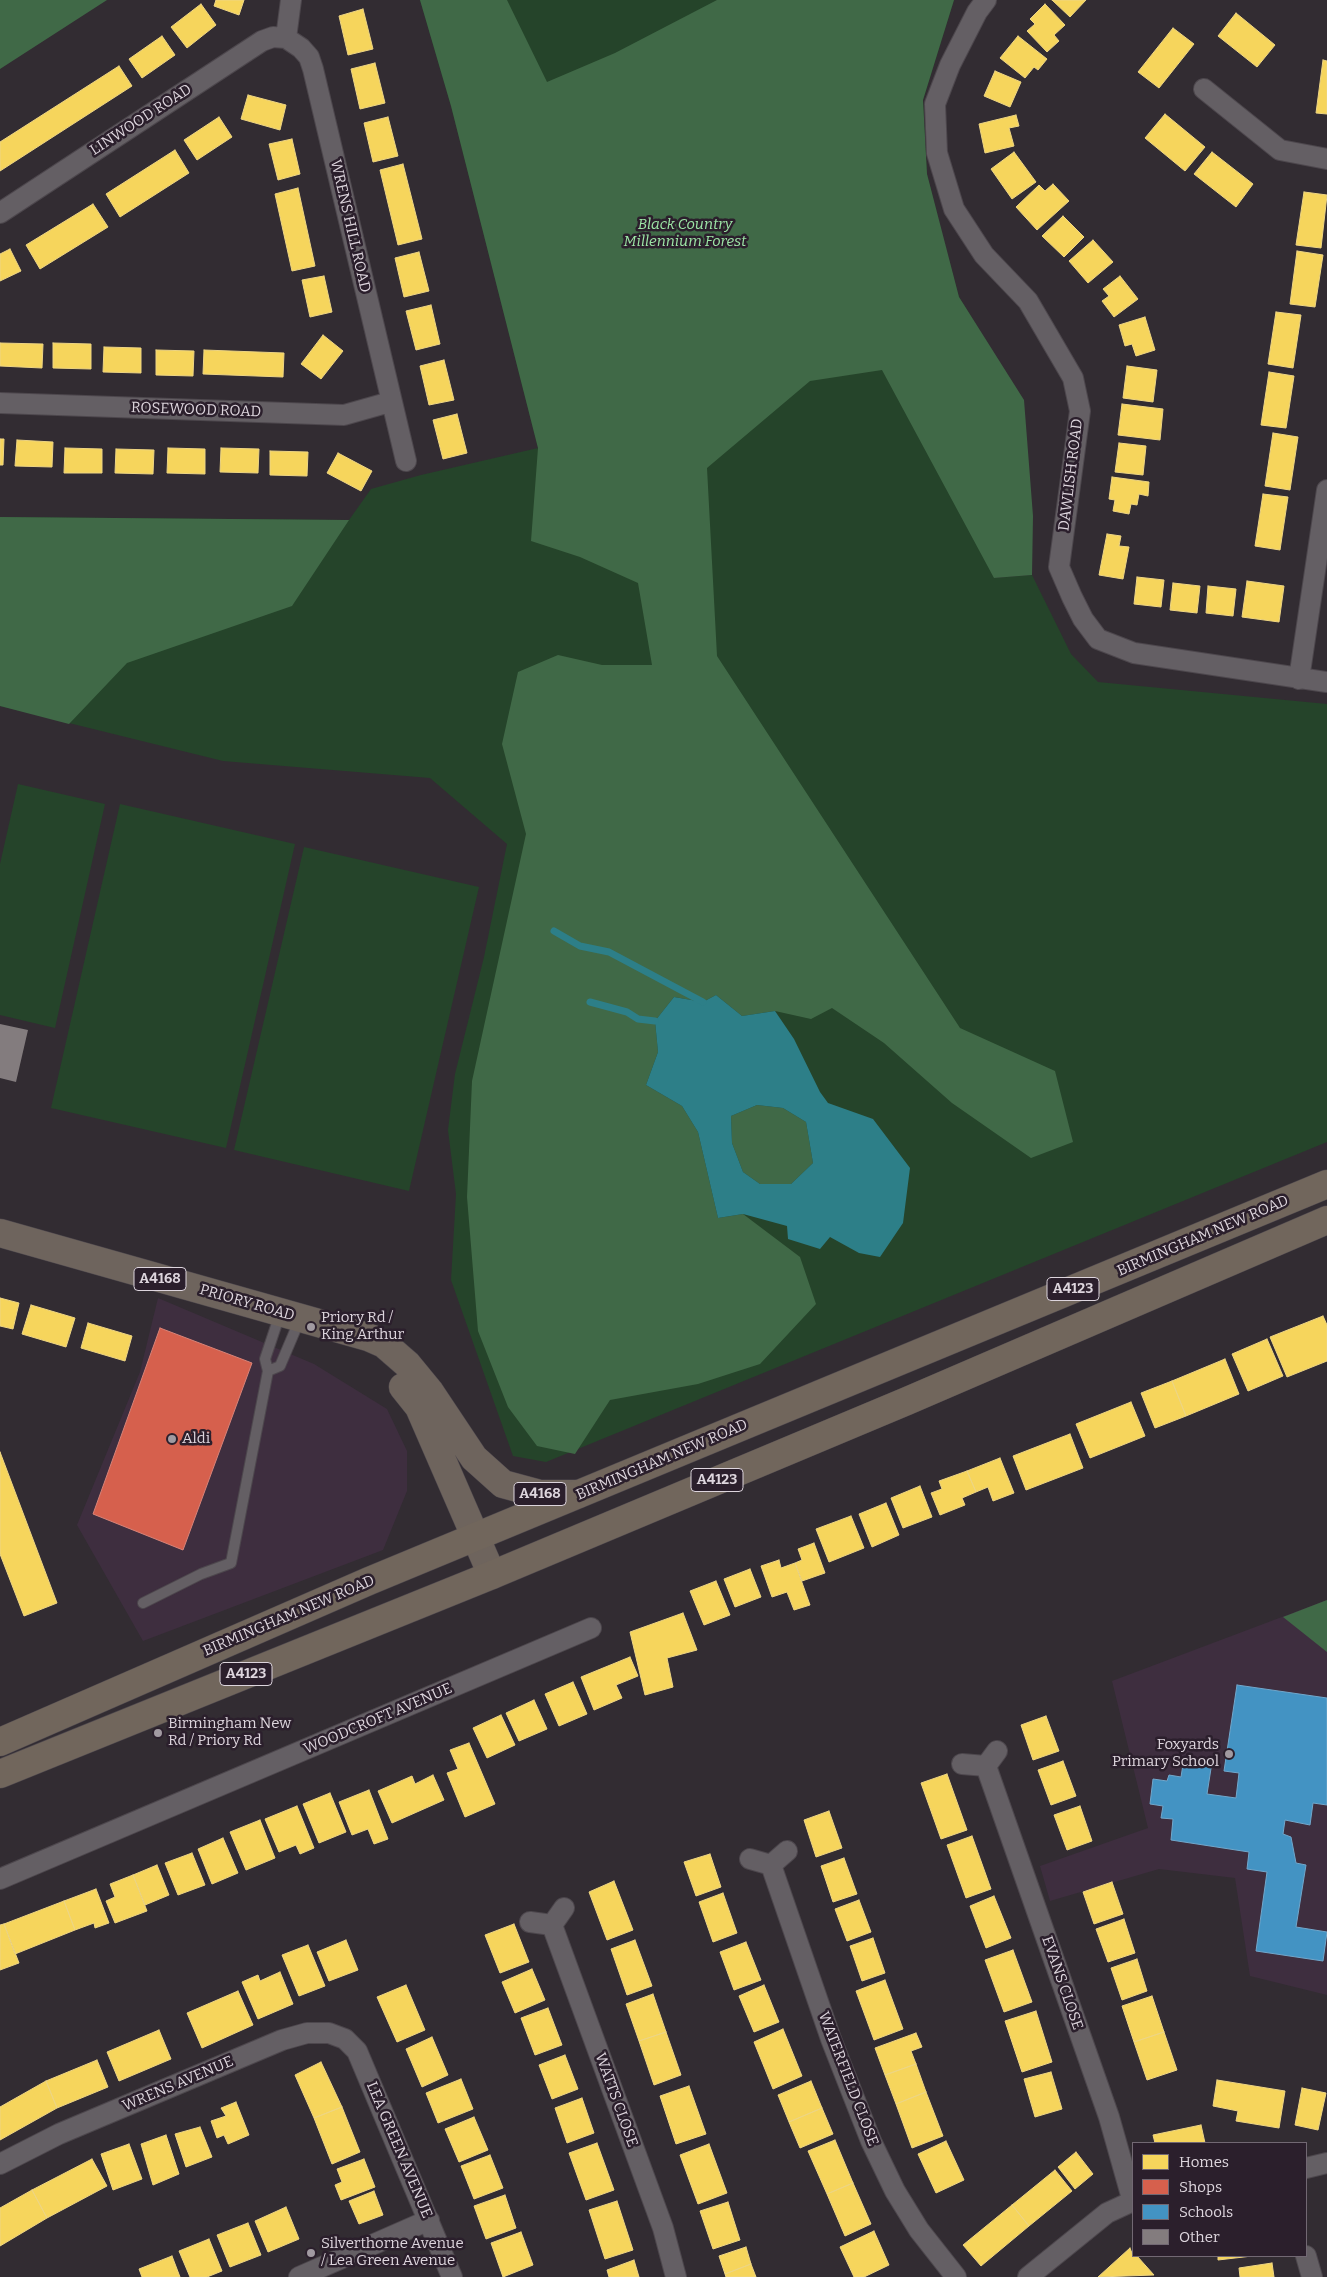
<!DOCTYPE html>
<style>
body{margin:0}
#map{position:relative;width:1327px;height:2277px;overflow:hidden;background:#322c32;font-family:Bitter,serif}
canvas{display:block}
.legend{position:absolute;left:1132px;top:2142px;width:175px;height:115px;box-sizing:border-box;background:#2b1f2c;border:1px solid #726873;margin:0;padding:6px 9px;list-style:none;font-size:15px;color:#ddd5dd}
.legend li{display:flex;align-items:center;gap:10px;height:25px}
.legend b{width:25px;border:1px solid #726873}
</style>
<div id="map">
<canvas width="1327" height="2277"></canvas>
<ul class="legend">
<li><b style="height:14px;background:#f6d55c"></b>Homes</li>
<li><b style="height:14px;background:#d6604d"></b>Shops</li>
<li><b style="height:14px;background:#4393c3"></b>Schools</li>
<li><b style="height:14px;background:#837c7e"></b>Other</li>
</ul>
</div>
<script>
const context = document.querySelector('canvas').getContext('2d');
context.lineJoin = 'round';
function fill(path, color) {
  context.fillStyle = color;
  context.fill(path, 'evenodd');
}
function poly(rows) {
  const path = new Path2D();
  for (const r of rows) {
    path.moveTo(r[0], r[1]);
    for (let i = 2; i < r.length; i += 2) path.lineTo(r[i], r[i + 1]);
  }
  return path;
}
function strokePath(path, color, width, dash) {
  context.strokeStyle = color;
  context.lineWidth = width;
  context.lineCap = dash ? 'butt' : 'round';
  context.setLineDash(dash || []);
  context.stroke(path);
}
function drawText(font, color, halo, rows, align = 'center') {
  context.font = font + ' Bitter,serif';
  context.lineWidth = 5;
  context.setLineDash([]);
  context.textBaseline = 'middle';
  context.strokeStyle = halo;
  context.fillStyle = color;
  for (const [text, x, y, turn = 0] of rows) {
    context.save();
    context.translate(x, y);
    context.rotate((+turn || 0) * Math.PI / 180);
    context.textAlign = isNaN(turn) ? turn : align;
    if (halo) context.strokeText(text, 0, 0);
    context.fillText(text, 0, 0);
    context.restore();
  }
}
fill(poly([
 [158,1298,314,1364,387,1409,407,1451,407,1491,383,1550,143,1641,77,1525,140,1372],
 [1327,1600,1327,1995,1250,1976,1235,1878,1159,1869,1050,1901,1040,1866,1148,1828,1112,1681]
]), '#3e2e3f');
fill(poly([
 [420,0,954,0,923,100,924,129,927,174,944,242,959,297,974,321,994,578,1032,575,1071,654,1098,682,1327,704,1327,1142,546,1462,513,1456,451,1280,456,1194,448,1130,455,1074,484,957,507,844,430,778,223,761,0,706,0,517,349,520,371,489,421,475,538,448,451,106],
 [18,784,105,804,55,1028,0,1015,0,864],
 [120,804,295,844,226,1148,51,1108],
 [304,847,479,887,409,1191,234,1150]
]), '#25442a');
fill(poly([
 [0,0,107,0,0,69],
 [420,0,507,0,547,82,615,53,717,0,954,0,923,100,927,174,959,297,1024,400,1033,516,1032,575,994,578,882,370,810,381,707,468,717,656,960,1028,1055,1071,1073,1142,1031,1158,952,1103,884,1043,832,1008,811,1019,775,1011,742,1016,716,995,703,1002,674,997,655,1021,658,1052,646,1085,682,1106,698,1132,718,1218,743,1214,800,1257,816,1304,760,1364,698,1384,610,1400,575,1454,537,1446,508,1407,478,1331,467,1197,472,1081,526,834,502,744,518,672,558,655,602,665,652,665,638,583,580,557,531,541,538,448,451,106],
 [0,517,349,520,292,606,127,663,69,724,0,706],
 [757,1105,783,1108,806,1122,813,1163,791,1184,760,1184,743,1172,732,1143,731,1116],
 [1327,1600,1327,1652,1283,1617]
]), '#406947');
fill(poly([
 [716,995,742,1016,775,1011,794,1039,820,1092,828,1103,873,1119,910,1168,903,1223,880,1257,859,1253,830,1237,820,1249,788,1239,787,1226,743,1214,718,1218,698,1132,682,1106,646,1085,658,1052,655,1021,674,997,703,1002],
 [757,1105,783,1108,806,1122,813,1163,791,1184,760,1184,743,1172,732,1143,731,1116]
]), '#2d7f88');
const homes = poly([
 [216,0,244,0,239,15,214,6,216,0],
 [1052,0,1086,0,1070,17,1052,0],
 [201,4,216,25,187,48,171,27,201,4],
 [1045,4,1065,25,1054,35,1059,41,1047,52,1027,31,1035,24,1030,19,1045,4],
 [363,9,373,49,348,55,339,16,363,9],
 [1236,13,1275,45,1257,67,1218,36,1236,13],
 [1173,28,1194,44,1159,88,1138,72,1173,28],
 [162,36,175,55,142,78,129,59,162,36],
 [1018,36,1047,59,1038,70,1034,67,1025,78,1000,58,1018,36],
 [1323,60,1327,61,1327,114,1316,113,1323,60],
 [375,63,385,103,360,109,351,69,375,63],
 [119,66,132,86,0,171,0,142,119,66],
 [995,71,1021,82,1010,107,984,96,995,71],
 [248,95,286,105,280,130,241,119,248,95],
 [1165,114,1205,147,1185,171,1145,138,1165,114],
 [1016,115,1019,126,1009,128,1014,146,985,153,979,124,1016,115],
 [219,117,232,137,197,160,184,140,219,117],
 [388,117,398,156,373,162,364,123,388,117],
 [292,139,300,174,278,180,269,144,292,139],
 [175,150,189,173,120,217,106,194,175,150],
 [1014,152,1036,182,1012,199,991,169,1014,152],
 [1212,152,1253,184,1236,207,1194,174,1212,152],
 [403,164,422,239,398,245,380,170,403,164],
 [1053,184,1069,201,1037,230,1016,207,1039,185,1045,191,1053,184],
 [298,188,315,266,292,271,275,194,298,188],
 [1304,192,1327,195,1321,248,1296,245,1304,192],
 [93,204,108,227,40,269,26,245,93,204],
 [1063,216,1084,237,1064,257,1042,236,1063,216],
 [1093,240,1113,262,1088,283,1069,261,1093,240],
 [10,249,21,271,0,281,0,254,10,249],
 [1297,251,1323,255,1315,307,1290,304,1297,251],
 [419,252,429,291,404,297,395,258,419,252],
 [324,276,332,312,310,317,302,280,324,276],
 [1120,276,1138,299,1114,317,1102,301,1109,296,1103,289,1120,276],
 [431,305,440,344,416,350,406,311,431,305],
 [1276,312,1301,315,1293,368,1268,364,1276,312],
 [1145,317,1155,350,1136,356,1132,344,1125,346,1119,325,1145,317],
 [323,335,343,351,321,379,301,364,323,335],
 [0,343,43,344,42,368,0,366,0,343],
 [53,343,91,344,91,369,53,368,53,343],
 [104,347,141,348,141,373,103,372,104,347],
 [156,350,194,351,193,376,156,375,156,350],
 [204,350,284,353,283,377,203,374,204,350],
 [444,360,454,400,429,405,420,366,444,360],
 [1127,366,1157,370,1153,402,1123,398,1127,366],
 [1269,372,1294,376,1286,428,1261,425,1269,372],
 [1122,404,1163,409,1160,440,1118,435,1122,404],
 [457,414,467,453,443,459,433,420,457,414],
 [1273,433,1298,437,1290,490,1265,486,1273,433],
 [0,439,4,439,3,465,0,465,0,439],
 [17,440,53,442,52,467,15,466,17,440],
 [1119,443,1146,446,1143,475,1115,472,1119,443],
 [65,448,102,449,102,473,64,473,65,448],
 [168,448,205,449,205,474,167,473,168,448],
 [221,448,259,449,258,473,220,472,221,448],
 [116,449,154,450,153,474,115,473,116,449],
 [270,451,308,452,307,476,270,475,270,451],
 [338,453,372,471,361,491,327,473,338,453],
 [1112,477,1149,482,1148,496,1139,494,1137,505,1131,504,1129,514,1113,511,1115,500,1109,499,1112,477],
 [1263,494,1288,497,1280,550,1255,546,1263,494],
 [1107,534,1121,536,1119,546,1129,547,1123,579,1099,575,1107,534],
 [1137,577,1164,580,1161,607,1134,604,1137,577],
 [1247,581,1284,586,1279,622,1242,617,1247,581],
 [1173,583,1200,586,1197,613,1170,610,1173,583],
 [1208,586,1236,589,1233,616,1206,613,1208,586],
 [0,1298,19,1303,13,1329,0,1326,0,1298],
 [31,1305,75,1318,66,1347,22,1334,31,1305],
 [1323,1316,1327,1325,1327,1361,1287,1377,1270,1337,1323,1316],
 [88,1323,132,1336,125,1361,81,1348,88,1323],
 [1267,1339,1283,1376,1248,1391,1232,1354,1267,1339],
 [1225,1359,1239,1394,1186,1416,1172,1381,1225,1359],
 [1172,1381,1186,1416,1155,1428,1141,1393,1172,1381],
 [1131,1402,1145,1436,1090,1458,1076,1424,1131,1402],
 [1070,1434,1083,1468,1026,1490,1013,1456,1070,1434],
 [0,1452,57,1603,24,1616,0,1554,0,1452],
 [1000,1458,1014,1493,993,1501,988,1487,976,1492,967,1471,1000,1458],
 [967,1471,976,1492,962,1498,965,1505,940,1515,931,1493,942,1489,939,1481,967,1471],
 [920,1486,932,1517,903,1528,891,1498,920,1486],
 [886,1503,899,1535,872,1547,859,1514,886,1503],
 [851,1516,864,1548,829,1562,816,1529,851,1516],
 [814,1543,825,1573,802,1581,795,1563,802,1560,798,1549,814,1543],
 [779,1560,781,1568,795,1563,810,1605,794,1610,787,1592,772,1597,761,1566,779,1560],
 [750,1569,761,1597,735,1607,724,1579,750,1569],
 [716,1581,730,1615,704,1625,690,1591,716,1581],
 [683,1613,697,1650,667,1658,673,1687,645,1695,630,1632,683,1613],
 [630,1657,638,1676,616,1685,622,1698,594,1710,581,1677,630,1657],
 [573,1682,587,1714,559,1726,545,1694,573,1682],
 [534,1700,547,1729,519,1741,506,1713,534,1700],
 [501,1715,515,1745,487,1758,473,1728,501,1715],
 [1046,1716,1059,1751,1033,1760,1021,1725,1046,1716],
 [469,1743,495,1804,465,1817,447,1773,458,1769,450,1750,469,1743],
 [1063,1761,1076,1796,1051,1805,1038,1770,1063,1761],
 [947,1774,967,1830,941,1839,921,1783,947,1774],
 [433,1775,444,1800,392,1823,378,1791,412,1776,415,1784,433,1775],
 [369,1790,388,1839,374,1844,368,1829,352,1835,339,1802,369,1790],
 [330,1793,346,1832,319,1843,303,1804,330,1793],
 [297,1806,314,1848,300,1854,296,1845,279,1852,265,1819,297,1806],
 [1080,1806,1092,1841,1067,1850,1054,1815,1080,1806],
 [829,1811,842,1848,816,1857,804,1820,829,1811],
 [260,1820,275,1858,246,1870,230,1832,260,1820],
 [972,1836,991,1889,966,1898,947,1845,972,1836],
 [223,1838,238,1873,212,1884,198,1849,223,1838],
 [192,1853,205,1885,178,1895,165,1863,192,1853],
 [710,1854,721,1887,696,1896,684,1862,710,1854],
 [844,1858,857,1894,833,1902,821,1866,844,1858],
 [157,1865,169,1895,145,1905,133,1875,157,1865],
 [133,1875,147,1911,115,1923,106,1901,115,1897,110,1884,133,1875],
 [614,1881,633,1930,607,1940,589,1892,614,1881],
 [1112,1882,1123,1914,1094,1924,1083,1892,1112,1882],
 [96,1889,109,1923,95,1928,94,1923,75,1930,64,1901,96,1889],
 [723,1893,737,1933,713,1942,699,1902,723,1893],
 [994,1896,1011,1938,986,1948,970,1906,994,1896],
 [859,1900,871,1932,847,1941,835,1909,859,1900],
 [64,1901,75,1930,15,1954,4,1924,64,1901],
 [1124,1919,1135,1953,1108,1962,1096,1929,1124,1919],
 [4,1924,19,1963,0,1970,0,1925,4,1924],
 [514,1924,529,1962,500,1973,485,1935,514,1924],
 [873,1938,885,1973,862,1981,850,1946,873,1938],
 [346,1940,358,1970,329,1981,317,1952,346,1940],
 [635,1940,652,1986,627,1995,611,1949,635,1940],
 [746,1942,761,1980,734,1990,720,1952,746,1942],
 [308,1945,325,1986,299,1996,282,1955,308,1945],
 [1013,1950,1032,2002,1004,2012,985,1960,1013,1950],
 [1137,1959,1147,1991,1122,2000,1111,1968,1137,1959],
 [532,1969,545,2000,515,2013,502,1982,532,1969],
 [280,1972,293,2004,258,2019,242,1982,258,1975,260,1981,280,1972],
 [885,1980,903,2029,874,2040,856,1991,885,1980],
 [406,1985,425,2030,397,2042,377,1997,406,1985],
 [764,1985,779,2022,754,2032,739,1996,764,1985],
 [238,1991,253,2025,202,2048,187,2013,238,1991],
 [653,1994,666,2032,639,2041,626,2004,653,1994],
 [1152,1996,1164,2032,1134,2042,1122,2006,1152,1996],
 [548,2008,562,2045,535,2055,521,2018,548,2008],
 [1036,2011,1052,2062,1022,2072,1005,2021,1036,2011],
 [783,2029,802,2076,773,2089,754,2042,783,2029],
 [159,2030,171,2059,119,2081,107,2052,159,2030],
 [666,2032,681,2075,654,2085,639,2041,666,2032],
 [1164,2032,1177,2070,1147,2080,1134,2042,1164,2032],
 [916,2033,922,2047,911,2051,916,2064,885,2075,875,2048,916,2033],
 [432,2037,448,2075,422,2087,406,2049,432,2037],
 [565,2055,578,2089,552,2099,539,2065,565,2055],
 [97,2060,108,2087,57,2108,46,2081,97,2060],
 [321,2062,342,2107,314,2118,295,2075,321,2062],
 [916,2064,926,2092,896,2104,885,2075,916,2064],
 [1051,2072,1062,2109,1035,2117,1024,2079,1051,2072],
 [461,2079,473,2109,438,2123,426,2093,461,2079],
 [1217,2080,1285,2091,1279,2128,1236,2121,1238,2111,1213,2106,1217,2080],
 [46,2081,57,2108,0,2140,0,2107,46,2081],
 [811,2081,822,2108,789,2122,778,2095,811,2081],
 [689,2086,706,2134,676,2144,660,2096,689,2086],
 [1302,2088,1326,2093,1318,2130,1295,2125,1302,2088],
 [926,2092,943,2136,912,2148,896,2104,926,2092],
 [582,2098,594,2133,567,2143,555,2108,582,2098],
 [236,2102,249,2135,228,2144,224,2135,217,2138,211,2121,226,2116,221,2108,236,2102],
 [342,2107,360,2152,332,2164,314,2118,342,2107],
 [822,2108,833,2134,800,2148,789,2122,822,2108],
 [474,2117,488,2150,459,2162,445,2129,474,2117],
 [1201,2125,1205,2143,1155,2143,1153,2135,1201,2125],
 [200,2127,212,2157,186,2167,175,2134,200,2127],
 [166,2135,179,2174,153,2185,141,2144,166,2135],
 [835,2140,853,2183,827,2194,808,2151,835,2140],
 [946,2141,964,2180,936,2193,918,2154,946,2141],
 [597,2143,614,2190,586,2200,569,2153,597,2143],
 [129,2144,142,2179,113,2190,101,2154,129,2144],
 [709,2144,727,2193,698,2204,680,2155,709,2144],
 [1076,2152,1093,2174,1075,2189,1058,2167,1076,2152],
 [490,2155,503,2188,474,2199,461,2166,490,2155],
 [92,2159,107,2186,47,2218,32,2190,92,2159],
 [364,2159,375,2187,341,2200,335,2185,342,2182,337,2169,364,2159],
 [1055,2170,1072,2191,1029,2226,1012,2205,1055,2170],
 [853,2183,871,2224,845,2236,827,2194,853,2183],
 [32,2190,47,2218,0,2246,0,2208,32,2190],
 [374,2191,383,2215,359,2224,349,2201,374,2191],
 [505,2195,516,2228,486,2239,474,2206,505,2195],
 [617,2201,633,2250,605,2259,589,2210,617,2201],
 [728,2202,740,2240,713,2249,700,2211,728,2202],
 [1012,2205,1029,2226,981,2266,963,2245,1012,2205],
 [286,2207,299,2239,268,2252,255,2221,286,2207],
 [248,2223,261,2255,230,2267,217,2235,248,2223],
 [874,2231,889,2265,864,2277,854,2277,840,2247,874,2231],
 [521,2232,533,2265,503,2277,491,2243,521,2232],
 [209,2239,222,2271,207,2277,190,2277,179,2251,209,2239],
 [746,2247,751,2264,725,2274,719,2256,746,2247],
 [1130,2248,1133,2256,1137,2256,1154,2275,1098,2277,1130,2248],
 [172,2256,180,2277,142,2277,139,2269,172,2256],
 [1218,2256,1252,2256,1218,2260,1218,2256],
 [634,2260,639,2277,609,2277,607,2270,634,2260],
 [1272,2263,1274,2277,1240,2277,1239,2268,1272,2263],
 [751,2264,756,2277,726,2277,725,2274,751,2264]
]);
fill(homes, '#f6d55c');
strokePath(homes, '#eed583', 1);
const shops = poly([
 [160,1328,252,1363,183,1550,93,1514,160,1328]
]);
fill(shops, '#d6604d');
strokePath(shops, '#d88378', 1);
const schools = poly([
 [1237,1685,1327,1698,1327,1805,1313,1803,1310,1825,1285,1820,1283,1834,1291,1837,1296,1863,1306,1865,1296,1927,1327,1932,1323,1961,1256,1951,1267,1872,1247,1869,1249,1852,1171,1840,1173,1819,1161,1818,1163,1806,1150,1804,1153,1779,1167,1781,1169,1775,1181,1777,1184,1758,1212,1762,1207,1794,1236,1798,1239,1773,1224,1771,1237,1685]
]);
fill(schools, '#4393c3');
strokePath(schools, '#71a7cb', 1);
strokePath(poly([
 [554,931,580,946,609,952,703,1002],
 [590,1002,627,1012,638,1019,655,1021]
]), '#2d7f88', 7);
fill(poly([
 [0,1024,28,1030,16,1082,0,1078]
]), '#837c7e');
const service = poly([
 [268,1371,280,1366,300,1319],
 [143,1603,201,1574,231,1563,268,1371,265,1359,280,1314]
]);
const minor = poly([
 [291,0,286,38,301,48,309,57,313,69,406,461],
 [986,0,977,12,950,65,935,104,937,153,954,209,984,255,1028,301,1073,378,1080,411,1059,567,1072,597,1083,619,1098,639,1134,653,1327,682],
 [1204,89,1280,150,1327,159],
 [0,213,262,41,273,37,286,38],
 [0,403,344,415,390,402],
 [1299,679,1327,490],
 [962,1764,986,1766,997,1751],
 [986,1766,1109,2117,1133,2202],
 [750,1859,771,1865,787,1851],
 [771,1865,831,2039,871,2141,895,2191,919,2230,956,2277],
 [0,1879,591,1628],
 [530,1922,552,1925,564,1908],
 [552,1925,663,2228,676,2277],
 [0,2164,59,2134,282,2040,307,2033,329,2033,345,2039,357,2051,452,2277],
 [1306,2168,1327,2163],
 [1306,2256,1312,2277],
 [299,2277,429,2220],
 [1028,2277,1107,2213,1133,2201]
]);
const primary = poly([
 [0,1233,368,1337,384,1344,407,1364,430,1392,474,1458,503,1484,540,1494,578,1494],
 [403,1387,419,1407,492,1575]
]);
const trunk = poly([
 [0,1742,369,1581,1327,1184],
 [0,1774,492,1575,907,1401,1327,1220]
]);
strokePath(service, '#4d474d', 12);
strokePath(minor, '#4d474d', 22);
strokePath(primary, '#4d474d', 29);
strokePath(trunk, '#4d474d', 29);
strokePath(service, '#645f64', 10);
strokePath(minor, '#645f64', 20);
strokePath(primary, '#6e645d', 28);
strokePath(trunk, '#71665c', 28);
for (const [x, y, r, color] of [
 [311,1327,5,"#a19aa1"],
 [172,1439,5,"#a19aa1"],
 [158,1733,5,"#a19aa1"],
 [1229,1754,5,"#a19aa1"],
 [311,2253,5,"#a19aa1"]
]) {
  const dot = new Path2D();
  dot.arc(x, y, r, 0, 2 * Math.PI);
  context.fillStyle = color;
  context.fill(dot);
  strokePath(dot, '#2b1f2c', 2);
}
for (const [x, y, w] of [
 [160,1279,52],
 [1073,1289,52],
 [717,1480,52],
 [540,1494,52],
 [246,1674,52]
]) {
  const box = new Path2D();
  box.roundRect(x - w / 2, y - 11.5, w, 23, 4);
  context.fillStyle = '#2b1f2c';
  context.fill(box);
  strokePath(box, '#ddd5dd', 1);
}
drawText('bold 14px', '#ddd5dd', null, [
 ["A4168",160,1279],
 ["A4123",1073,1289],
 ["A4123",717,1480],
 ["A4168",540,1494],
 ["A4123",246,1674]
]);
drawText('15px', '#ddd5dd', '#2b1f2c', [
 ["LINWOOD ROAD",141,120,-33],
 ["WRENS HILL ROAD",350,226,77],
 ["ROSEWOOD ROAD",196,410,2],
 ["DAWLISH ROAD",1071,475,-83],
 ["BIRMINGHAM NEW ROAD",1203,1236,-23],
 ["PRIORY ROAD",247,1303,16],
 ["BIRMINGHAM NEW ROAD",662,1460,-23],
 ["BIRMINGHAM NEW ROAD",289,1616,-23],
 ["WOODCROFT AVENUE",378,1719,-23],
 ["EVANS CLOSE",1062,1983,71],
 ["WATERFIELD CLOSE",848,2079,69],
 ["WRENS AVENUE",178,2084,-23],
 ["WATTS CLOSE",616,2100,70],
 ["LEA GREEN AVENUE",399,2150,67]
]);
drawText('italic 15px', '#9de6a6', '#2b1f2c', [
 ["Black Country",685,225],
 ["Millennium Forest",685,242]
]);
drawText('15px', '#ddd5dd', '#2b1f2c', [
 ["Priory Rd /",321,1318],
 ["King Arthur",321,1335],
 ["Aldi",182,1439],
 ["Birmingham New",168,1724],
 ["Rd / Priory Rd",168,1741],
 ["Foxyards",1219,1745,"right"],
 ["Primary School",1219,1762,"right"],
 ["Silverthorne Avenue",321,2244],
 ["/ Lea Green Avenue",321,2261]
], 'left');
</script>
